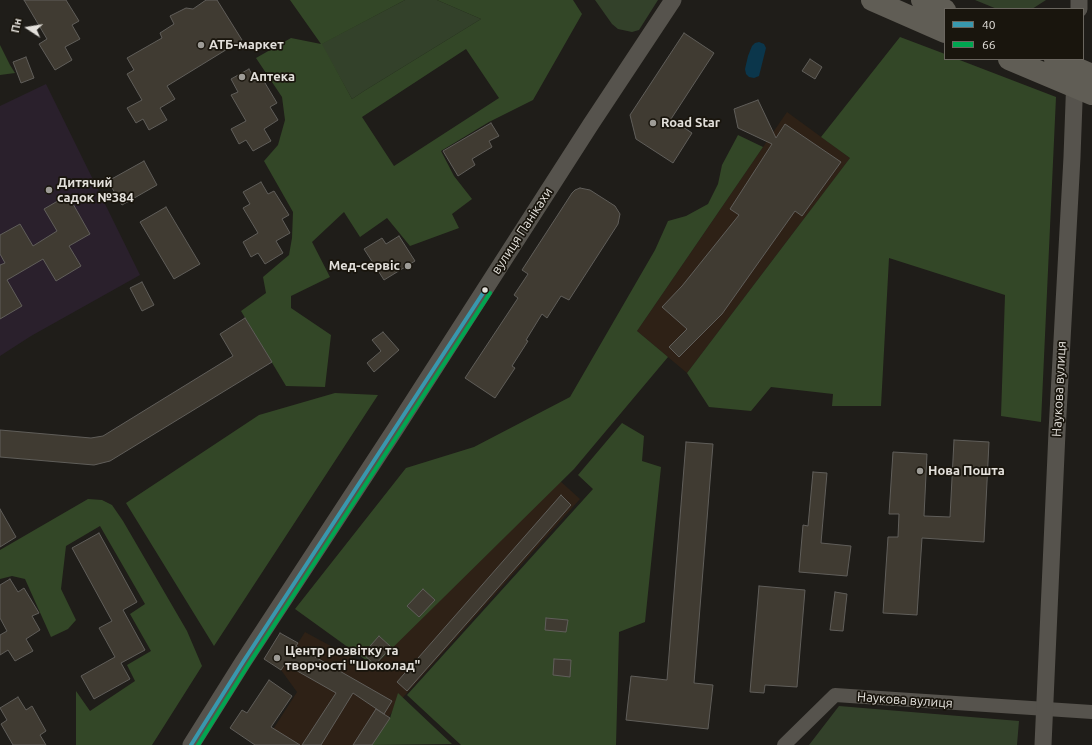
<!DOCTYPE html>
<meta charset="utf-8">
<style>
body{margin:0}
#map{position:relative;width:1092px;height:745px;overflow:hidden;background:#1f1d19;font-family:Ubuntu,sans-serif}
canvas{display:block}
.legend{position:absolute;left:944px;top:8px;width:140px;height:52px;box-sizing:border-box;background:#19150d;border:1px solid #6a665f;margin:0;padding:5px 7px;list-style:none;font-size:12px;color:#e3e0db}
.legend li{display:flex;align-items:center;gap:8px;height:20px}
.legend b{width:20px;border:1px solid #6a665f}
.north{position:absolute;left:8px;top:8px;width:40px;height:40px;-webkit-text-stroke:3px #19150d;paint-order:stroke;rotate:282deg;font-size:11px;font-weight:700;line-height:16px;text-align:center;color:#e3e0db}
.north::after{content:'';display:block;margin:auto;width:14px;height:18px;background:#e3e0db;clip-path:polygon(50% 0,100% 100%,50% 72%,0 100%)}
</style>
<div id="map">
<canvas width="1092" height="745"></canvas>
<ul class="legend">
<li><b style="height:5px;background:#3898ae"></b>40</li>
<li><b style="height:5px;background:#00a651"></b>66</li>
</ul>
<div class="north">Пн</div>
</div>
<script>
const context = document.querySelector('canvas').getContext('2d');
context.lineJoin = 'round';
function fill(path, color) {
  context.fillStyle = color;
  context.fill(path, 'evenodd');
}
function poly(rows) {
  const path = new Path2D();
  for (const r of rows) {
    path.moveTo(r[0], r[1]);
    for (let i = 2; i < r.length; i += 2) path.lineTo(r[i], r[i + 1]);
  }
  return path;
}
function strokePath(path, color, width, dash) {
  context.strokeStyle = color;
  context.lineWidth = width;
  context.lineCap = dash ? 'butt' : 'round';
  context.setLineDash(dash || []);
  context.stroke(path);
}
function drawText(font, color, halo, rows, align = 'center') {
  context.font = font + ' Ubuntu,sans-serif';
  context.lineWidth = 3.5;
  context.setLineDash([]);
  context.textBaseline = 'middle';
  context.strokeStyle = halo;
  context.fillStyle = color;
  for (const [text, x, y, turn = 0] of rows) {
    context.save();
    context.translate(x, y);
    context.rotate((+turn || 0) * Math.PI / 180);
    context.textAlign = isNaN(turn) ? turn : align;
    if (halo) context.strokeText(text, 0, 0);
    context.fillText(text, 0, 0);
    context.restore();
  }
}
fill(poly([
 [787,112,850,158,687,373,637,331],
 [548,470,580,499,398,703,370,745,263,745,297,692,281,670,305,632,373,669]
]), '#2e2116');
fill(poly([
 [46,84,140,275,31,336,0,356,0,106]
]), '#2a202c');
fill(poly([
 [405,0,437,0,481,19,364,91,352,99,321,44],
 [595,0,658,0,639,30,632,32,618,29,612,24],
 [975,0,1046,0,1032,9,997,9],
 [839,706,1019,721,1017,745,809,745]
]), '#33412a');
fill(poly([
 [290,0,405,0,322,44,352,99,364,91,481,19,437,0,573,0,582,14,533,100,489,122,441,151,454,176,472,199,452,214,459,228,410,246,387,218,360,237,344,212,312,242,330,277,291,296,291,308,331,335,325,387,286,386,241,311,266,293,263,277,289,255,292,238,293,212,264,161,278,145,285,120,282,97,256,58,291,38,321,44],
 [466,49,499,98,394,166,362,117],
 [900,37,945,54,945,59,957,59,1056,97,1041,422,1001,416,1005,295,889,258,881,406,832,406,833,394,771,387,751,411,709,407,687,373,850,158,821,137],
 [0,45,10,65,15,73,0,75],
 [738,135,763,147,637,331,668,357,574,469,374,666,295,609,406,468,474,447,570,397,655,250,668,221,686,216,708,204,718,184,722,165],
 [335,393,378,395,214,646,126,503,259,415],
 [622,423,644,436,642,461,661,467,645,622,619,632,616,745,461,745,407,695,593,489,578,475],
 [88,499,102,500,112,505,123,521,187,631,202,666,152,745,76,745,76,691,90,711,135,681,127,665,151,651,130,614,145,604,100,526,66,546,61,589,76,620,68,629,51,637,25,579,12,576,0,579,0,550],
 [398,693,452,744,372,745,390,718]
]), '#334727');
fill(poly([
 [759,42,764,44,766,48,759,76,754,78,749,77,746,74,745,69,748,56,752,46,755,43]
]), '#0b364b');
const building = poly([
 [24,0,66,0,79,21,72,25,80,39,65,47,72,60,55,70,39,44,47,39,24,0],
 [206,0,217,0,242,40,167,86,175,99,160,108,167,120,149,130,143,119,136,123,127,108,142,100,127,74,134,70,127,58,162,38,160,33,174,24,170,16,186,8,193,9,206,0],
 [684,33,714,53,671,119,692,133,673,163,636,139,630,115,684,33],
 [26,57,34,78,21,83,13,62,26,57],
 [810,59,822,67,815,79,802,71,810,59],
 [249,69,256,82,262,78,277,103,270,107,278,120,264,129,271,141,253,151,246,140,239,144,231,129,246,121,231,95,238,92,231,79,249,69],
 [758,100,776,138,785,124,841,162,802,216,795,211,722,314,679,357,669,347,687,329,662,307,682,286,739,215,730,209,772,144,738,128,734,109,758,100],
 [491,123,499,136,489,141,492,147,472,159,475,165,458,176,443,151,491,123],
 [144,161,157,185,122,205,108,181,144,161],
 [261,182,268,194,274,191,289,215,282,219,290,233,276,241,283,253,265,264,258,253,251,257,243,242,258,233,243,208,250,204,243,192,261,182],
 [580,188,590,190,615,206,620,214,618,224,569,300,561,296,547,318,542,314,526,340,528,341,512,366,515,368,495,398,465,378,518,298,514,295,528,274,522,270,572,193,575,190,580,188],
 [68,195,90,234,69,246,81,266,56,281,43,259,7,280,22,306,0,319,0,265,5,263,0,254,0,235,20,224,33,246,57,231,44,209,68,195],
 [166,207,200,264,174,279,140,222,166,207],
 [399,236,415,261,384,280,364,249,382,238,386,244,399,236],
 [142,282,154,305,142,311,130,288,142,282],
 [245,318,272,362,110,461,94,465,0,457,0,430,91,438,103,436,233,356,220,334,245,318],
 [383,332,399,350,374,372,367,363,381,351,372,340,383,332],
 [954,440,989,442,984,542,922,538,917,615,883,613,888,537,898,537,899,514,889,514,893,452,927,454,924,516,950,517,954,440],
 [686,442,713,444,694,683,713,685,708,729,626,720,631,676,667,680,686,442],
 [813,472,827,473,821,543,851,546,847,576,799,572,803,525,808,526,813,472],
 [561,495,571,505,407,691,397,682,561,495],
 [0,509,16,537,0,547,0,509],
 [99,533,137,602,123,610,145,650,121,663,130,679,94,699,81,676,115,657,99,628,112,621,72,548,99,533],
 [10,579,18,592,24,588,39,613,32,616,40,630,26,639,33,651,15,661,8,650,0,655,0,635,7,631,0,618,0,585,10,579],
 [759,586,805,590,797,687,765,685,764,693,750,692,759,586],
 [423,589,435,600,419,617,407,606,423,589],
 [835,592,847,594,843,631,830,630,835,592],
 [546,618,568,620,566,632,545,630,546,618],
 [280,633,298,643,296,646,392,701,384,714,353,693,321,745,302,745,336,693,285,664,281,670,264,659,280,633],
 [379,636,391,647,375,665,363,654,379,636],
 [554,659,571,660,570,677,553,675,554,659],
 [269,680,292,696,271,727,300,745,255,745,230,728,242,710,247,713,269,680],
 [18,697,26,710,32,706,46,731,40,735,46,745,13,745,1,724,7,720,0,708,18,697],
 [376,709,390,718,372,745,353,745,376,709]
]);
fill(building, '#403b32');
strokePath(building, '#605e5a', 1);
strokePath(poly([
 [784,745,835,695,1092,712]
]), '#56534d', 14);
strokePath(poly([
 [1079,9,1079,0],
 [191,745,243,662,396,428,591,124,673,0],
 [1043,745,1057,432,1072,157,1075,75]
]), '#56534d', 17);
strokePath(poly([
 [872,0,945,32],
 [922,0,945,10],
 [1009,59,1092,94],
 [1055,59,1092,75]
]), '#605d55', 22);
strokePath(poly([
 [191,745,243,662,485,290]
]), '#3898ae', 4);
strokePath(poly([
 [198,745,248,665,490,293]
]), '#00a651', 4);
for (const [x, y, r, color] of [
 [201,45,4,"#9e9c97"],
 [242,77,4,"#9e9c97"],
 [653,123,4,"#9e9c97"],
 [49,190,4,"#9e9c97"],
 [408,266,4,"#9e9c97"],
 [485,290,3.5,"#e3e0db"],
 [920,471,4,"#9e9c97"],
 [277,658,4,"#9e9c97"]
]) {
  const dot = new Path2D();
  dot.arc(x, y, r, 0, 2 * Math.PI);
  context.fillStyle = color;
  context.fill(dot);
  strokePath(dot, '#19150d', 1.5);
}
drawText('bold 13px', '#e3e0db', '#19150d', [
 ["АТБ-маркет",209,45],
 ["Аптека",250,77],
 ["Road Star",661,123],
 ["Дитячий",57,183],
 ["садок №384",57,198],
 ["Мед-сервіс",400,266,"right"],
 ["Нова Пошта",928,471],
 ["Центр розвітку та",285,651],
 ["творчості \"Шоколад\"",285,666]
], 'left');
drawText('13px', '#e3e0db', '#19150d', [
 ["вулиця Панікахи",522,231,-57],
 ["Наукова вулиця",1059,389,-87],
 ["Наукова вулиця",905,700,4]
]);
</script>
